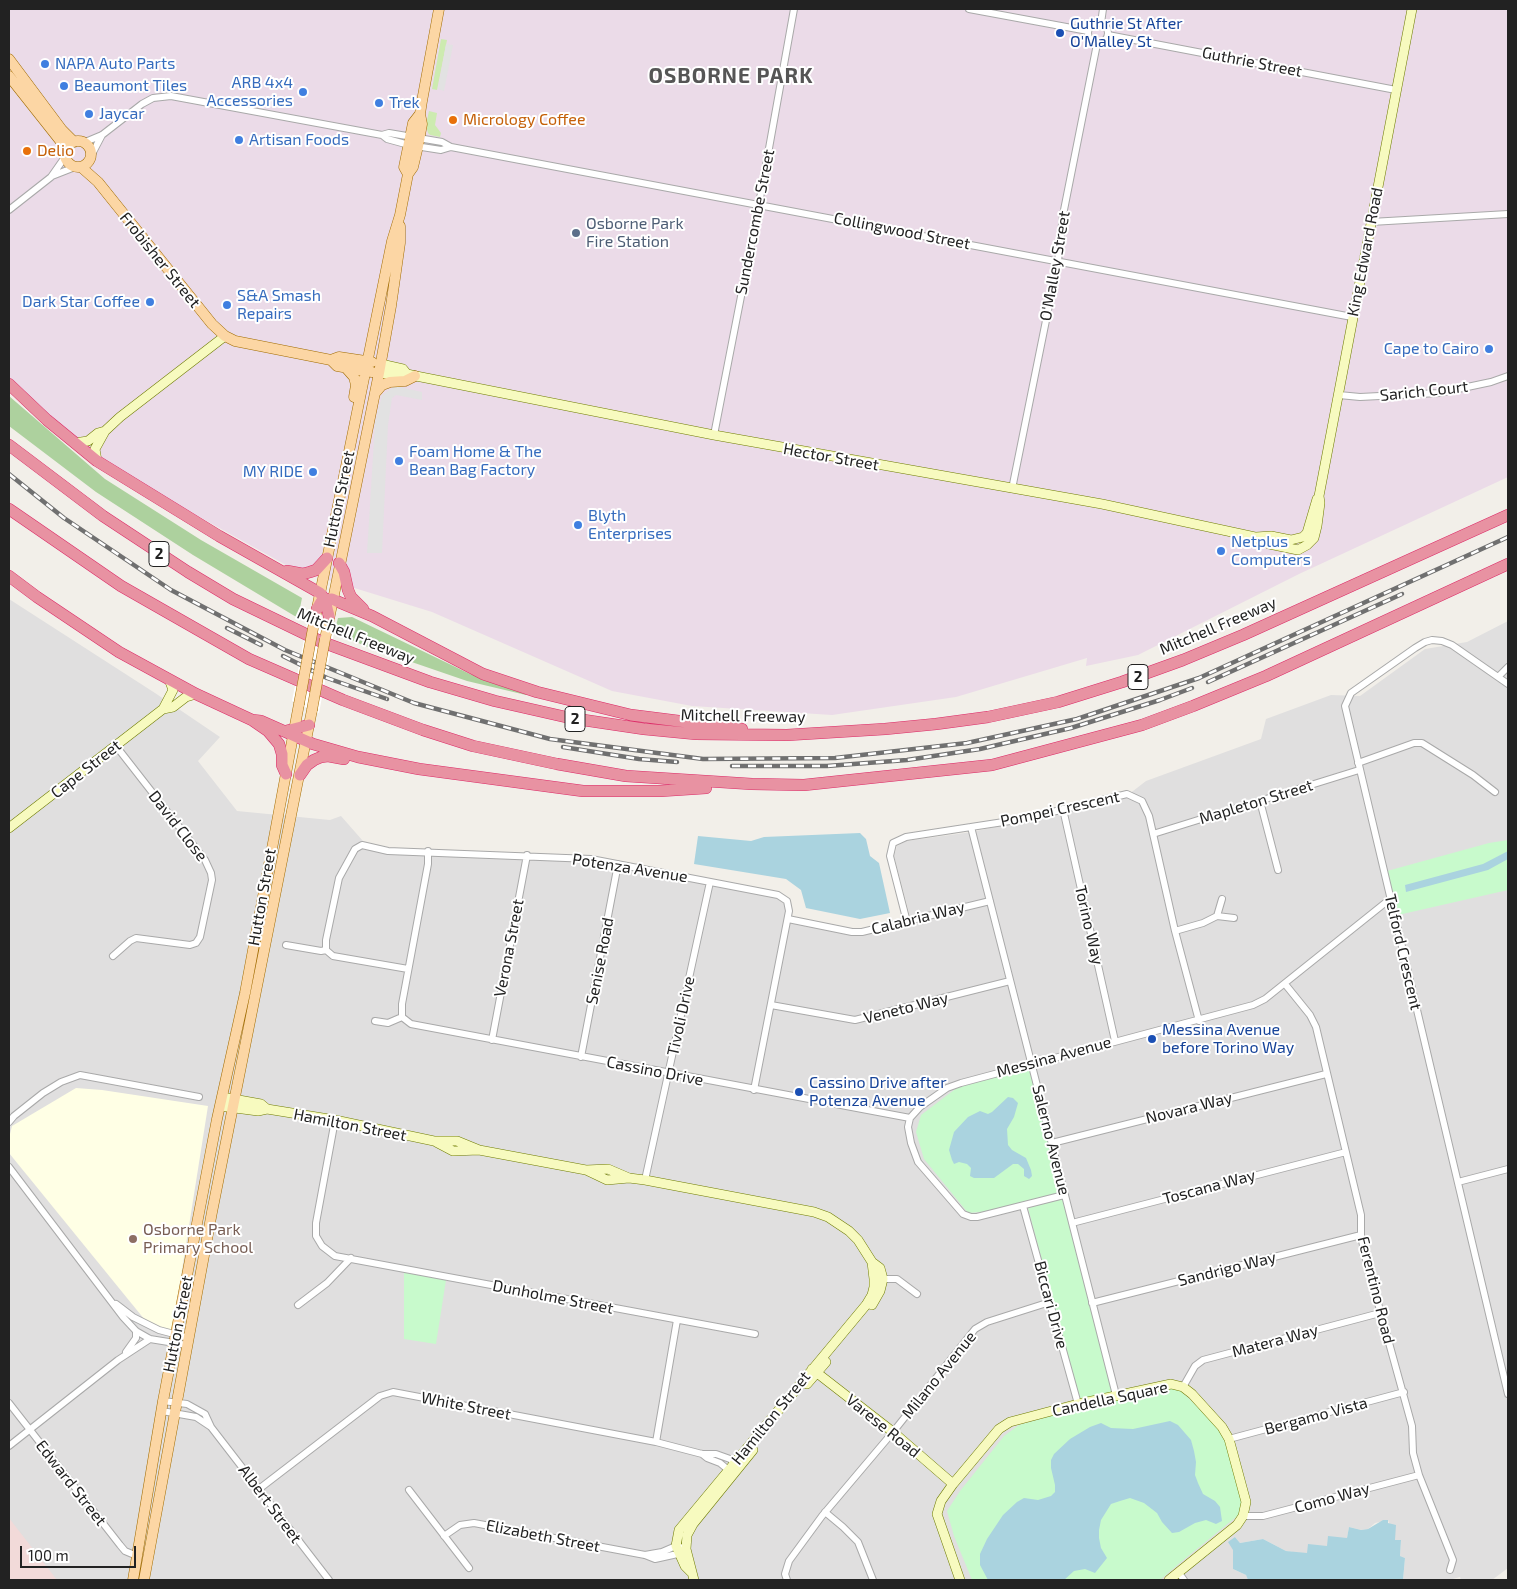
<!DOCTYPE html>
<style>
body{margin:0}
#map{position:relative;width:1517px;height:1589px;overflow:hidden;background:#f2efe9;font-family:"Exo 2",sans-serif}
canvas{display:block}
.frame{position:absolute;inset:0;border:10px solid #222;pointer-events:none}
.scale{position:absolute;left:20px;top:1546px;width:116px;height:22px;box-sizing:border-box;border:2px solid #222;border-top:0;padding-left:6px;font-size:15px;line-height:18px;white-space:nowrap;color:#222;-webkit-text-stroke:4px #fff;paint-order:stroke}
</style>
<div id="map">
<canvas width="1517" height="1589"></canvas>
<div class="frame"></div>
<div class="scale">100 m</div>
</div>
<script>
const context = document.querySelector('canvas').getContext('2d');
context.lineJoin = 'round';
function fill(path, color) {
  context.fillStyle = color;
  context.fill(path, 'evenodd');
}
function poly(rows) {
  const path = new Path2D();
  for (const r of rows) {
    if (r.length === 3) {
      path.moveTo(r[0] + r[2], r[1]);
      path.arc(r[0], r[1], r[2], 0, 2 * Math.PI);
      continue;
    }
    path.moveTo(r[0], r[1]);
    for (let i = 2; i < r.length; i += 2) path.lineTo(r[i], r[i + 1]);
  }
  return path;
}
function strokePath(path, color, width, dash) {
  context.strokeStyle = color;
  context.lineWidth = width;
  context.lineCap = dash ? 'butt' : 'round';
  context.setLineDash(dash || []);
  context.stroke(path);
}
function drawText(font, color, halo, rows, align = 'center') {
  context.font = font + ' "Exo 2",sans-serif';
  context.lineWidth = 4;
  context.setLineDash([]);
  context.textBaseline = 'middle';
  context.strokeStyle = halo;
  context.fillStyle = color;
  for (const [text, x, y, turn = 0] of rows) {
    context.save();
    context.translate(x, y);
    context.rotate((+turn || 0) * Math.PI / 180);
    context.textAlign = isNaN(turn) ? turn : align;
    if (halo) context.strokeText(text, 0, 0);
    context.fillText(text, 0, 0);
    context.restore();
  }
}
fill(poly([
 [9,599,155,693,220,737,198,761,237,811,330,820,341,816,370,849,388,854,591,862,777,898,784,904,786,912,784,922,851,935,861,936,912,924,894,856,897,846,906,841,972,832,1124,798,1146,781,1261,739,1266,719,1331,695,1360,696,1425,649,1467,642,1508,621,1508,1568,1492,1580,1461,1580,1460,1577,1449,1580,1403,1580,1405,1558,1400,1556,1401,1541,1395,1540,1388,1520,1375,1523,1368,1529,1361,1530,1349,1527,1347,1538,1307,1554,1286,1551,1263,1539,1240,1543,1235,1537,1233,1569,1246,1575,1248,1580,9,1580]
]), '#e0dfdf');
fill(poly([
 [9,1517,9,1518,57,1580,9,1580]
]), '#f2dad9');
fill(poly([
 [9,9,1508,9,1508,477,1299,574,1138,655,1086,666,1087,658,956,697,832,715,692,706,612,691,432,612,293,569,144,486,105,461,70,435,9,379]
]), '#ebdbe8');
fill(poly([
 [76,1088,102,1090,208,1106,172,1333,149,1325,9,1153,9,1138,12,1126]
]), '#ffffe5');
fill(poly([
 [441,39,447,40,437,90,432,89],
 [429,111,437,113,435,125,441,133,440,137,430,135,428,133,426,125]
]), '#cdebb0');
fill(poly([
 [9,396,105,479,201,540,302,598,298,618,193,555,96,492,9,426],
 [352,617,470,674,527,692,526,695,467,681,368,647,334,633,338,618]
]), '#add19e');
fill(poly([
 [1508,840,1508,890,1398,915,1387,871,1489,843],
 [1032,1067,1063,1193,991,1211,968,1213,924,1159,916,1132,921,1115,958,1087],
 [1066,1197,1114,1393,1080,1402,1028,1208],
 [404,1272,446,1280,436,1344,404,1339],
 [1170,1388,1180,1390,1215,1424,1224,1437,1242,1501,1241,1513,1181,1562,1160,1580,972,1580,954,1536,947,1511,960,1491,1004,1436,1019,1425,1094,1404]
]), '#c8facc');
fill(poly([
 [446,44,453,45,444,91,438,89],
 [395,386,422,392,422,400,396,395,392,398,388,425,382,553,367,553,375,423,382,395]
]), '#e2e2e2');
fill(poly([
 [860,833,866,839,870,856,879,863,890,913,860,919,806,908,801,890,786,879,694,864,698,836,751,841,764,837],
 [1508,851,1508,859,1488,870,1406,892,1405,885,1483,864],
 [1008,1097,1013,1098,1018,1103,1014,1117,1007,1129,1008,1145,1012,1150,1026,1158,1031,1170,1032,1176,1029,1179,1024,1176,1024,1169,1018,1164,1013,1164,994,1178,974,1178,970,1176,971,1168,967,1164,959,1162,954,1164,952,1160,949,1150,954,1132,968,1117,980,1111,988,1114,992,1112],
 [1170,1421,1178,1425,1191,1440,1194,1451,1196,1462,1195,1475,1198,1483,1203,1494,1215,1501,1220,1507,1222,1521,1216,1524,1206,1520,1195,1523,1179,1532,1172,1533,1162,1522,1157,1513,1144,1503,1130,1498,1120,1501,1111,1504,1101,1520,1099,1530,1099,1538,1101,1548,1107,1558,1095,1573,1085,1569,1074,1571,1064,1580,988,1580,980,1565,980,1554,987,1539,1003,1515,1017,1502,1024,1498,1038,1500,1051,1496,1055,1492,1055,1485,1051,1468,1051,1460,1054,1454,1070,1439,1090,1427,1101,1423,1111,1428,1133,1429],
 [1383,1520,1388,1520,1388,1523,1396,1525,1395,1540,1401,1540,1400,1556,1405,1558,1403,1580,1248,1580,1246,1575,1233,1569,1233,1550,1228,1542,1235,1537,1240,1543,1263,1539,1286,1551,1307,1553,1308,1544,1327,1546,1328,1536,1347,1538,1349,1527,1361,1530,1368,1529]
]), '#aad3df');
fill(poly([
 [308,619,334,633,319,713,292,701]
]), '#fff');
const street = poly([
 [969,9,1088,31],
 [1098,33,10],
 [1101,23,1103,9],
 [1108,35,1396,90],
 [382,135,389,133,442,142,451,147,1352,317],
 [83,143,102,135,142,104,153,98,171,96,382,135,387,139,409,145,441,150,451,147],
 [91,156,102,135],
 [52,176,75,167],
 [9,210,51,177,65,157],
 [1371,222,1508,214],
 [1339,395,1360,397,1439,393,1491,382,1508,376],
 [714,435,759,204,794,9],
 [1012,489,1058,261,1063,215,1097,44],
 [1498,677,1508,667],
 [1508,684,1452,645,1442,641,1432,640,1425,642,1415,648,1351,693,1345,706,1508,1394],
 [1358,763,1414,743,1422,743,1473,775,1495,792],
 [1260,801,1278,870],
 [1063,809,1115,1041],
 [971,827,1116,1395],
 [1153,834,1359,770],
 [428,851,428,864,402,1004,402,1017,411,1024,910,1118],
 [1217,916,1222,899],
 [788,919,852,932,862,932,990,901],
 [907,922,890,856,893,843,906,837,1023,819,1127,794,1142,801,1149,816,1175,931,1199,1021],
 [1175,931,1203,923,1217,916,1234,918],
 [286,945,321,951,326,950],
 [113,956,130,941,136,938,190,945,196,943,200,937,212,880,211,873,205,860,116,746],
 [408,969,333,956,326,950,326,940,339,878,355,849,362,845,388,851,591,859,778,895,787,901,789,911,754,1090],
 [1285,984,1310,1015,1316,1027,1361,1215,1361,1235,1365,1256,1412,1426,1413,1453,1419,1475,1453,1560,1450,1570],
 [771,1005,855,1020,1010,981],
 [375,1021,388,1023,402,1017],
 [492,1040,527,855],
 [581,1057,618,864],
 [335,1120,316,1223,316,1236,322,1246,335,1256,755,1334],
 [9,1122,14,1116,43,1093,61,1082,80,1075,199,1097],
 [1052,1143,1326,1074],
 [9,1167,123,1317,136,1331,150,1339,187,1345],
 [645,1180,710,882],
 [1458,1182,1508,1169],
 [1064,1195,977,1217,971,1217,963,1214,918,1162,911,1143,908,1127,910,1118,920,1107,947,1088,961,1083,1253,1005,1265,999,1390,899],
 [1023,1206,1078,1404],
 [1072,1223,1346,1152],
 [881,1279,897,1279,917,1294],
 [1092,1303,1361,1235],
 [116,1304,133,1317,159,1330,189,1338],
 [298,1305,327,1283,351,1258],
 [126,1352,136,1338,136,1331],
 [1183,1387,1195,1366,1203,1360,1380,1313],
 [163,1401,187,1404,205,1414,211,1427,329,1580],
 [9,1403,120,1545,125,1551,137,1556],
 [162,1411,196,1417,211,1427],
 [1229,1439,1404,1392],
 [656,1442,677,1320],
 [9,1446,118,1360,150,1339],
 [702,1454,707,1458,720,1463,732,1473],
 [259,1489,380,1396,393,1392,656,1442,702,1454,716,1454,730,1459,736,1465],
 [409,1490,469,1568],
 [825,1512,843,1527,858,1542,873,1580],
 [1243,1516,1263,1516,1419,1475],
 [444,1536,460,1525,474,1523,645,1555,655,1559,682,1553],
 [645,1555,662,1552,676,1546,680,1547],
 [1179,1573,1184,1580],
 [787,1580,785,1574,789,1561,822,1516,893,1432,975,1329,987,1322,1050,1302]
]);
const secondary = poly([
 [381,364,403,369,407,374,416,376,714,435,1102,504,1255,537,1269,544,1298,550,1307,545,1314,538,1317,526,1320,503,1319,496,1412,9],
 [379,373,400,376,407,374],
 [74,443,88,441,98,433,105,431],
 [97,461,95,449,105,431,120,417,225,336],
 [1256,537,1271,536,1291,540,1303,537,1307,533,1317,499],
 [163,709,173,707,186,697,196,694],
 [9,828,163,709,173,690,169,679],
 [222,1097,261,1104,267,1109],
 [220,1106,258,1111,267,1109,335,1120,434,1141,457,1141,479,1150],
 [436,1142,453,1151,479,1150,586,1170,608,1169,629,1178],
 [586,1170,607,1180,629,1178,645,1180,814,1212,828,1217,849,1231,858,1240,872,1262,874,1279,874,1287,872,1295,866,1305,679,1530,676,1546,685,1566,691,1572],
 [872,1305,880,1291,883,1279,880,1268,872,1262],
 [812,1369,893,1432,953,1484],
 [807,1384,826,1362],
 [694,1580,686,1549,687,1535,693,1524,753,1450],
 [960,1580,937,1514,941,1501,953,1484,999,1429,1010,1422,1078,1404,1171,1384,1183,1387,1192,1394,1222,1427,1229,1439,1246,1502,1243,1516,1237,1525,1169,1580]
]);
const primary = poly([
 [9,59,62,130,74,142],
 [9,76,66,148],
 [78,154,13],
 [81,167,98,182,212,324,225,336,235,341,331,360,339,357,372,362],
 [408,174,404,167,413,123,420,114],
 [331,360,337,366,372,372],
 [346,368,354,377,356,385,354,397],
 [376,392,382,385,390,382,405,381,415,376],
 [314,623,392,241,400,215,408,174,413,167,418,146,422,124,420,114,422,101,439,9],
 [325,639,379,373,391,306,400,243,400,226],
 [133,1580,163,1401,217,1119,245,993,299,704],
 [144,1580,212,1212,312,710]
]);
const highway = poly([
 [9,384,47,420,97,461,219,536,320,593,325,600,329,616],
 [9,445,103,516,188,572,233,599,322,642,430,682,495,701,570,718,644,729,696,734,787,735,885,729,936,724,988,717,1058,702,1122,682,1183,660,1243,635,1508,515],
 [9,509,121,586,249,659,343,700,423,730,473,746,557,764,626,776,752,784,804,785,992,765,1142,725,1193,706,1266,676,1508,564],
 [339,563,344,572,348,590,351,597,363,609],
 [287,571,303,574,310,572,316,570,327,558],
 [9,576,37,597,119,652,196,694,252,720,268,731,279,744,282,754,282,765,286,774],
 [317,609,321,602,325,600,332,599,341,603,372,616,483,674,537,692,631,715,742,729],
 [252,720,261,721,313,744,358,757,419,769,583,791,660,791,706,788],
 [286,731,309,725],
 [300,775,307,765,314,760,321,757,328,756,344,759]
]);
strokePath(street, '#a9a9a9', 8);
strokePath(secondary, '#707d05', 10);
strokePath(primary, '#a06b00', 11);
strokePath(highway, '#dc2a67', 12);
strokePath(street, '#fff', 6);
strokePath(secondary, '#f7fabf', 9);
strokePath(primary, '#fcd6a4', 10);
strokePath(highway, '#e892a2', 11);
const rail = poly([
 [9,474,64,518,171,590,285,650,414,703,550,739,703,759,835,758,967,743,1077,719,1199,678,1508,537],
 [227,628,261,645],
 [283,656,327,678,387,699],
 [1208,682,1402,594],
 [563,747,639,759,677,762],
 [732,766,827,766,907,760,980,749,1071,728,1160,700,1192,688]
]);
strokePath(rail, '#707070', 4.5);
strokePath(rail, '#fff', 2.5, [8]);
const primaryBridge = poly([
 [299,704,314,623],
 [312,710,325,639]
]);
strokePath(primaryBridge, '#a06b00', 11, []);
strokePath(primaryBridge, '#fcd6a4', 10);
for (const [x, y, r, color] of [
 [1060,33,5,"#1a4fb4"],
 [45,64,5,"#3f7fe0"],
 [64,86,5,"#3f7fe0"],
 [303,92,5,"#3f7fe0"],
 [379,103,5,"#3f7fe0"],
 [89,114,5,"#3f7fe0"],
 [453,120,5,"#e8710a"],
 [239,140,5,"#3f7fe0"],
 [27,151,5,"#e8710a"],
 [576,233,5,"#5c6f8a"],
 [150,302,5,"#3f7fe0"],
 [227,305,5,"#3f7fe0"],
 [1489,349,5,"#3f7fe0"],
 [399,461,5,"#3f7fe0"],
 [313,472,5,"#3f7fe0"],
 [578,525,5,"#3f7fe0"],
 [1221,551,5,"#3f7fe0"],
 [1152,1039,5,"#1a4fb4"],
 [799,1092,5,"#1a4fb4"],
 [133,1239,5,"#8d6e63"]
]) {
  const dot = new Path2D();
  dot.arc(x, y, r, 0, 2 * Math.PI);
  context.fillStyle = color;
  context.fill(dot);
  strokePath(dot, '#fff', 2);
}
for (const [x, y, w] of [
 [159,554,20],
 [1138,677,20],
 [575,719,20]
]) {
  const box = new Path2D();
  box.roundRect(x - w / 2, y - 12.5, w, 25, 4);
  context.fillStyle = '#fff';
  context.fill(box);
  strokePath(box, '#222', 1);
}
drawText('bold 15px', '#222', null, [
 ["2",159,554],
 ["2",1138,677],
 ["2",575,719]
]);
drawText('16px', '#164399', '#fff', [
 ["Guthrie St After",1070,24],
 ["O'Malley St",1070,42],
 ["Messina Avenue",1162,1030],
 ["before Torino Way",1162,1048],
 ["Cassino Drive after",809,1083],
 ["Potenza Avenue",809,1101]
], 'left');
drawText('16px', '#222', '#fff', [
 ["Guthrie Street",1252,62,11],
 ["Sundercombe Street",755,222,-79],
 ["Collingwood Street",902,231,11],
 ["King Edward Road",1365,252,-79],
 ["Frobisher Street",160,260,51],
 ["O'Malley Street",1055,266,-80],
 ["Sarich Court",1424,391,-6],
 ["Hector Street",831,457,10],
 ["Hutton Street",339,499,-78],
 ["Mitchell Freeway",1218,626,-23],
 ["Mitchell Freeway",356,636,22],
 ["Mitchell Freeway",743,716,1],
 ["Cape Street",86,769,-38],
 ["Mapleton Street",1256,802,-17],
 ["Pompei Crescent",1060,809,-12],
 ["David Close",178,826,52],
 ["Potenza Avenue",630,868,9],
 ["Hutton Street",262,897,-80],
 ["Calabria Way",918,918,-14],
 ["Torino Way",1089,925,77],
 ["Verona Street",509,948,-79],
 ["Telford Crescent",1403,952,77],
 ["Senise Road",600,961,-79],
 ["Veneto Way",906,1008,-14],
 ["Tivoli Drive",681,1016,-78],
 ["Messina Avenue",1054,1057,-15],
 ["Cassino Drive",655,1071,11],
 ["Novara Way",1189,1108,-14],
 ["Hamilton Street",350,1125,11],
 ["Salerno Avenue",1051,1140,76],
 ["Toscana Way",1209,1187,-15],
 ["Sandrigo Way",1227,1269,-14],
 ["Ferentino Road",1376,1290,76],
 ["Dunholme Street",553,1297,11],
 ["Biccari Drive",1051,1305,75],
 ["Hutton Street",178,1324,-79],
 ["Matera Way",1275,1341,-15],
 ["Milano Avenue",939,1375,-51],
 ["Candella Square",1110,1399,-12],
 ["White Street",466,1406,11],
 ["Bergamo Vista",1316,1416,-15],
 ["Hamilton Street",771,1418,-51],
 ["Varese Road",883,1426,39],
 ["Edward Street",71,1483,52],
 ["Como Way",1332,1498,-15],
 ["Albert Street",270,1504,53],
 ["Elizabeth Street",543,1536,11]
]);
drawText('16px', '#366cbe', '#fff', [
 ["NAPA Auto Parts",55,64],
 ["ARB 4x4",293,83,"right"],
 ["Accessories",293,101,"right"],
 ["Beaumont Tiles",74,86],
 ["Trek",389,103],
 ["Jaycar",99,114],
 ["Artisan Foods",249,140],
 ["S&A Smash",237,296],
 ["Repairs",237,314],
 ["Dark Star Coffee",140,302,"right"],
 ["Cape to Cairo",1479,349,"right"],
 ["Foam Home & The",409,452],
 ["Bean Bag Factory",409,470],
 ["MY RIDE",303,472,"right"],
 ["Blyth",588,516],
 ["Enterprises",588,534],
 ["Netplus",1231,542],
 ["Computers",1231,560]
], 'left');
drawText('16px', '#c56008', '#fff', [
 ["Micrology Coffee",463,120],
 ["Delio",37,151]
], 'left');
drawText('16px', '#4e5e75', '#fff', [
 ["Osborne Park",586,224],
 ["Fire Station",586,242]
], 'left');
drawText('16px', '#785e54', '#fff', [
 ["Osborne Park",143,1230],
 ["Primary School",143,1248]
], 'left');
context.letterSpacing = '1px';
drawText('bold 21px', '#555', '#fff', [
 ["OSBORNE PARK",731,76]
]);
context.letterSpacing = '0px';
</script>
